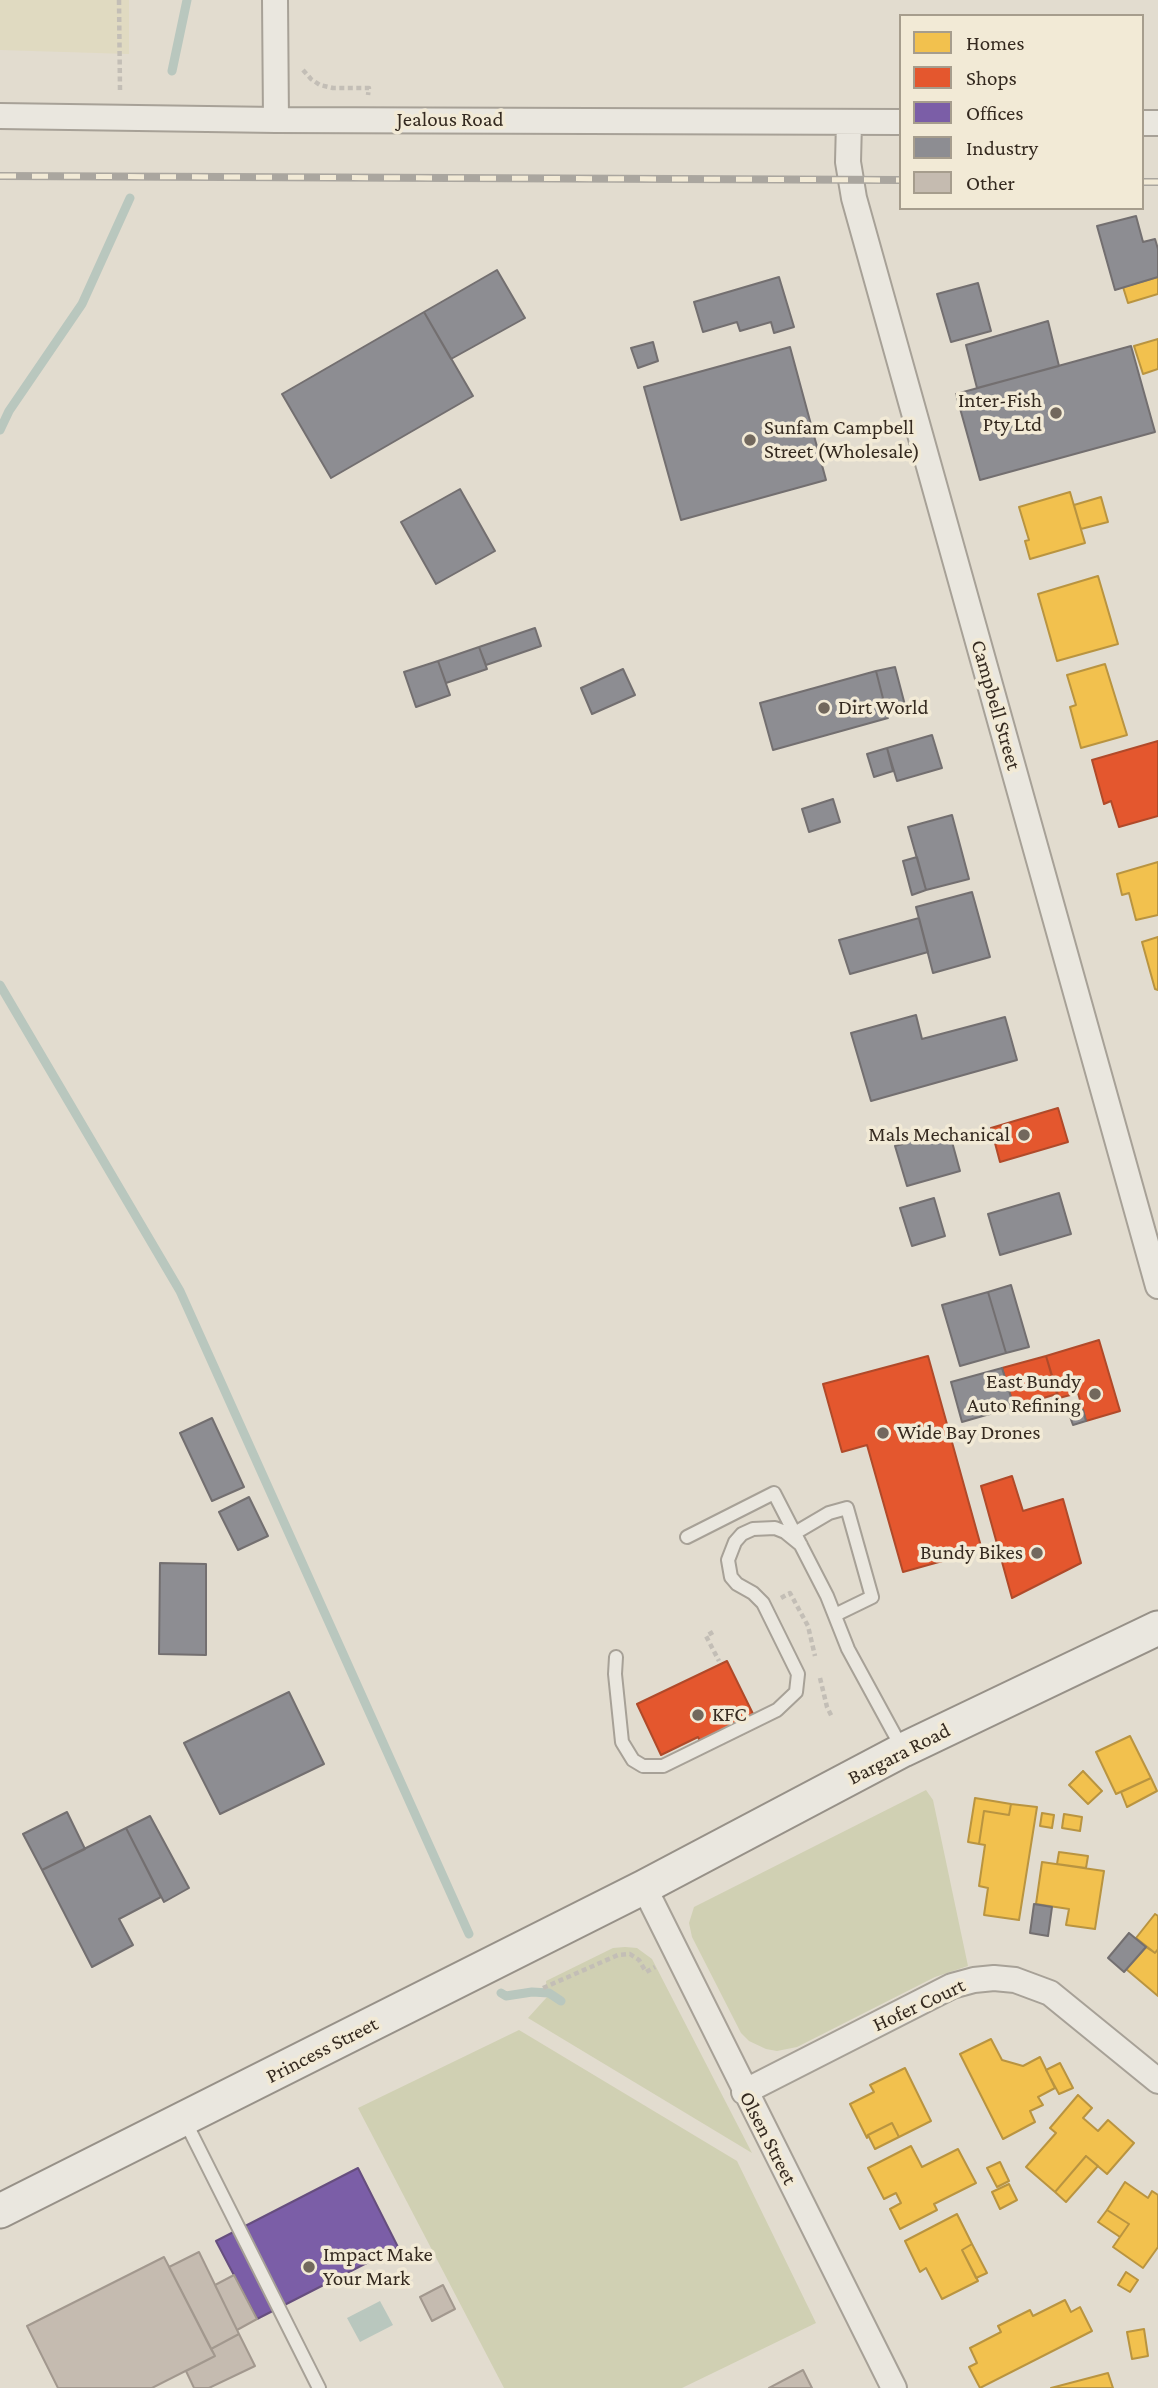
<!DOCTYPE html>
<style>
body{margin:0}
#map{position:relative;width:1158px;height:2388px;overflow:hidden;background:#e2dccf;font-family:"Crimson Pro",serif}
canvas{display:block}
.legend{position:absolute;left:899px;top:14px;width:245px;height:196px;box-sizing:border-box;background:#f2ead6;border:2px solid #a69d8d;margin:0;padding:9px 12px;list-style:none;font-size:21px;color:#352a20}
.legend li{display:flex;align-items:center;gap:14px;height:35px}
.legend b{width:35px;border:2px solid #a69d8d}
</style>
<div id="map">
<canvas width="1158" height="2388"></canvas>
<ul class="legend">
<li><b style="height:19px;background:#f2c14e"></b>Homes</li>
<li><b style="height:19px;background:#e4572e"></b>Shops</li>
<li><b style="height:19px;background:#7b5ea7"></b>Offices</li>
<li><b style="height:19px;background:#8d8d92"></b>Industry</li>
<li><b style="height:19px;background:#c5bbb0"></b>Other</li>
</ul>
</div>
<script>
const context = document.querySelector('canvas').getContext('2d');
context.lineJoin = 'round';
function fill(path, color) {
  context.fillStyle = color;
  context.fill(path, 'evenodd');
}
function poly(rows) {
  const path = new Path2D();
  for (const r of rows) {
    path.moveTo(r[0], r[1]);
    for (let i = 2; i < r.length; i += 2) path.lineTo(r[i], r[i + 1]);
  }
  return path;
}
function strokePath(path, color, width, dash) {
  context.strokeStyle = color;
  context.lineWidth = width;
  context.lineCap = dash ? 'butt' : 'round';
  context.setLineDash(dash || []);
  context.stroke(path);
}
function drawText(font, color, halo, rows, align = 'center') {
  context.font = font + ' "Crimson Pro",serif';
  context.lineWidth = 7;
  context.setLineDash([]);
  context.textBaseline = 'middle';
  context.strokeStyle = halo;
  context.fillStyle = color;
  for (const [text, x, y, turn = 0] of rows) {
    context.save();
    context.translate(x, y);
    context.rotate((+turn || 0) * Math.PI / 180);
    context.textAlign = isNaN(turn) ? turn : align;
    if (halo) context.strokeText(text, 0, 0);
    context.fillText(text, 0, 0);
    context.restore();
  }
}
fill(poly([
 [0,0,129,0,129,54,0,50]
]), '#e0dac1');
fill(poly([
 [926,1790,933,1800,968,1966,935,1977,797,2047,777,2051,766,2049,749,2041,741,2033,692,1937,689,1923,694,1907],
 [625,1947,637,1948,652,1959,752,2153,528,2018,547,1997,546,1981,613,1948],
 [519,2030,737,2161,816,2323,682,2388,504,2388,358,2108]
]), '#d0d0b3');
fill(poly([
 [380,2301,393,2325,360,2342,347,2318]
]), '#b9c7be');
const homes = poly([
 [1158,277,1158,294,1128,303,1123,287,1158,277],
 [1158,339,1158,369,1143,374,1134,346,1158,339],
 [1070,492,1085,543,1030,559,1025,541,1029,540,1019,507,1070,492],
 [1101,497,1108,522,1081,529,1074,505,1101,497],
 [1098,576,1118,644,1057,661,1038,594,1098,576],
 [1105,664,1127,735,1081,748,1070,707,1076,705,1067,675,1105,664],
 [1158,862,1158,915,1136,920,1129,893,1122,895,1117,874,1158,862],
 [1158,937,1158,990,1155,989,1142,942,1158,937],
 [1130,1736,1151,1778,1116,1794,1096,1752,1130,1736],
 [1083,1771,1102,1791,1088,1804,1069,1785,1083,1771],
 [1151,1778,1157,1791,1127,1807,1121,1792,1151,1778],
 [975,1798,1011,1804,1009,1815,984,1811,979,1844,968,1842,975,1798],
 [1011,1804,1037,1807,1019,1920,984,1915,988,1888,979,1886,985,1845,979,1844,984,1811,1009,1815,1011,1804],
 [1042,1813,1054,1815,1052,1828,1040,1826,1042,1813],
 [1064,1814,1082,1817,1080,1831,1062,1828,1064,1814],
 [1059,1852,1088,1856,1086,1868,1057,1864,1059,1852],
 [1042,1862,1104,1871,1095,1929,1066,1925,1069,1909,1036,1904,1042,1862],
 [1155,1914,1158,1916,1158,1949,1155,1953,1136,1938,1155,1914],
 [1146,1947,1155,1953,1158,1949,1158,1996,1126,1969,1146,1947],
 [991,2039,1002,2060,1023,2066,1040,2057,1055,2088,1038,2097,1043,2105,1030,2111,1035,2122,1003,2139,960,2054,991,2039],
 [1060,2063,1073,2088,1059,2094,1046,2070,1060,2063],
 [905,2068,931,2121,899,2137,892,2123,868,2135,867,2138,850,2104,874,2092,870,2085,905,2068],
 [1078,2095,1092,2108,1083,2118,1098,2131,1108,2120,1134,2143,1107,2174,1086,2156,1055,2192,1026,2167,1056,2133,1050,2128,1078,2095],
 [892,2123,899,2137,875,2149,868,2135,892,2123],
 [911,2146,922,2167,958,2149,976,2183,934,2204,937,2210,900,2229,890,2209,901,2203,896,2193,884,2199,868,2168,911,2146],
 [1086,2156,1098,2166,1066,2202,1055,2192,1086,2156],
 [1000,2162,1009,2181,997,2187,987,2168,1000,2162],
 [1125,2182,1148,2198,1152,2191,1158,2195,1158,2247,1143,2268,1113,2247,1129,2224,1107,2210,1125,2182],
 [1009,2184,1017,2200,1000,2209,992,2192,1009,2184],
 [1107,2210,1129,2224,1120,2237,1098,2222,1107,2210],
 [957,2214,972,2244,962,2250,978,2281,942,2299,926,2268,920,2272,905,2241,957,2214],
 [972,2244,987,2273,976,2278,962,2250,972,2244],
 [1126,2272,1138,2280,1130,2292,1118,2285,1126,2272],
 [1065,2300,1071,2312,1080,2307,1092,2331,980,2388,969,2367,977,2363,970,2348,1001,2332,998,2326,1030,2310,1033,2316,1065,2300],
 [1144,2329,1148,2356,1132,2359,1127,2332,1144,2329],
 [1108,2373,1113,2388,1051,2388,1108,2373]
]);
fill(homes, '#f2c14e');
strokePath(homes, '#b99440', 2);
const shops = poly([
 [1158,741,1158,816,1119,827,1111,801,1104,804,1092,760,1158,741],
 [1058,1108,1068,1142,1000,1162,991,1128,1058,1108],
 [1099,1340,1120,1411,1086,1421,1078,1393,1059,1398,1046,1356,1099,1340],
 [928,1356,982,1550,903,1572,867,1445,842,1452,823,1384,928,1356],
 [1046,1356,1057,1394,1040,1399,1042,1406,1016,1413,1002,1368,1046,1356],
 [1012,1476,1023,1511,1063,1499,1081,1563,1012,1598,981,1486,1012,1476],
 [727,1661,759,1726,705,1752,698,1737,661,1755,637,1704,727,1661]
]);
fill(shops, '#e4572e');
strokePath(shops, '#b04a2a', 2);
const offices = poly([
 [358,2168,398,2247,257,2319,216,2241,358,2168]
]);
fill(offices, '#7b5ea7');
strokePath(offices, '#664e7e', 2);
const industry = poly([
 [1136,216,1143,242,1155,239,1158,249,1158,277,1115,290,1097,226,1136,216],
 [497,270,525,318,451,359,424,312,497,270],
 [779,277,794,327,774,333,771,322,740,331,737,322,703,332,694,302,779,277],
 [978,283,991,331,951,342,937,294,978,283],
 [424,312,473,396,331,478,282,394,424,312],
 [1048,321,1059,366,977,388,966,345,1048,321],
 [653,342,658,361,638,368,631,348,653,342],
 [1131,346,1155,432,980,480,956,394,1131,346],
 [790,347,826,480,681,520,644,387,790,347],
 [460,489,495,551,436,584,401,522,460,489],
 [535,628,541,646,486,665,479,647,535,628],
 [479,647,487,669,446,683,438,661,479,647],
 [438,661,450,695,416,707,404,672,438,661],
 [895,667,906,709,887,714,876,671,895,667],
 [623,669,635,695,592,714,581,688,623,669],
 [876,671,888,718,773,750,760,703,876,671],
 [932,735,942,768,897,781,887,748,932,735],
 [887,748,893,771,874,777,867,754,887,748],
 [833,799,840,822,809,832,802,809,833,799],
 [952,815,969,879,926,890,908,827,952,815],
 [917,857,926,890,912,895,903,861,917,857],
 [972,892,990,957,933,973,916,907,972,892],
 [919,918,928,952,850,974,839,940,919,918],
 [916,1015,922,1039,1005,1017,1017,1060,871,1101,851,1033,916,1015],
 [949,1131,960,1171,907,1186,895,1146,949,1131],
 [1059,1193,1071,1234,1000,1255,988,1214,1059,1193],
 [934,1198,945,1236,912,1246,900,1208,934,1198],
 [1011,1285,1029,1347,1006,1353,988,1292,1011,1285],
 [988,1292,1006,1353,960,1366,942,1305,988,1292],
 [1002,1368,1014,1407,962,1422,951,1382,1002,1368],
 [1083,1410,1086,1421,1073,1425,1069,1414,1083,1410],
 [212,1418,244,1487,212,1501,180,1433,212,1418],
 [249,1497,268,1536,238,1550,219,1512,249,1497],
 [160,1563,206,1564,206,1655,159,1654,160,1563],
 [289,1692,324,1764,220,1814,184,1743,289,1692],
 [67,1812,85,1849,42,1870,23,1834,67,1812],
 [150,1816,189,1888,164,1902,126,1828,150,1816],
 [126,1828,161,1897,119,1919,133,1945,92,1967,42,1870,126,1828],
 [1034,1904,1052,1907,1048,1936,1030,1933,1034,1904],
 [1129,1933,1146,1947,1124,1972,1108,1958,1129,1933]
]);
fill(industry, '#8d8d92');
strokePath(industry, '#736f70', 2);
strokePath(poly([
 [172,71,187,0],
 [0,430,9,411,82,304,130,198],
 [0,985,180,1291,469,1934],
 [501,1993,506,1996,532,1992,549,1993,561,2001]
]), '#b9c7be', 9);
const building = poly([
 [199,2252,239,2334,211,2349,169,2267,199,2252],
 [164,2257,215,2356,152,2388,58,2388,27,2326,164,2257],
 [234,2275,257,2319,237,2330,215,2285,234,2275],
 [443,2285,455,2309,432,2321,420,2297,443,2285],
 [239,2334,255,2366,209,2388,194,2388,186,2371,215,2356,211,2349,239,2334],
 [803,2370,812,2388,769,2388,803,2370]
]);
fill(building, '#c5bbb0');
strokePath(building, '#a2988e', 2);
const service = poly([
 [795,1533,829,1513,847,1508,872,1597,835,1615],
 [687,1537,774,1493,827,1596,848,1649,903,1750],
 [616,1657,615,1674,622,1742,633,1760,643,1766,663,1766,777,1710,796,1692,798,1674,763,1603,753,1593,737,1584,731,1577,728,1560,735,1542,742,1534,753,1529,775,1528,785,1532,801,1545],
 [184,2119,319,2388]
]);
const minor = poly([
 [275,0,276,120],
 [0,116,276,120,901,122],
 [849,122,848,162,854,198,1158,1286],
 [1142,123,1158,123],
 [644,1887,894,2388],
 [744,2092,952,1986,974,1980,994,1978,1015,1980,1050,1993,1158,2081]
]);
const secondary = poly([
 [0,2211,644,1887,903,1750,1158,1628]
]);
strokePath(service, '#a7a197', 16);
strokePath(minor, '#a7a197', 28);
strokePath(secondary, '#979188', 37);
strokePath(poly([
 [119,0,120,90],
 [303,70,311,79,320,85,333,88,369,88,368,95],
 [781,1598,790,1593,808,1626,815,1656],
 [713,1632,706,1636,719,1661],
 [820,1678,827,1707,832,1717],
 [543,1988,618,1955,630,1954,639,1960,646,1972,655,1967]
]), '#c3beb6', 4.5, [5, 3.5]);
strokePath(service, '#eae7df', 12);
strokePath(minor, '#eae7df', 24);
strokePath(secondary, '#eae7df', 33);
const rail = poly([
 [0,176,901,180],
 [1142,182,1158,182]
]);
strokePath(rail, '#aaa69f', 8);
strokePath(rail, '#f2ead6', 5, [16]);
for (const [x, y, r, color] of [
 [1056,413,7,"#72685d"],
 [750,440,7,"#72685d"],
 [824,708,7,"#72685d"],
 [1024,1135,7,"#72685d"],
 [1095,1394,7,"#72685d"],
 [883,1433,7,"#72685d"],
 [1037,1553,7,"#72685d"],
 [698,1715,7,"#72685d"],
 [309,2267,7,"#72685d"]
]) {
  const dot = new Path2D();
  dot.arc(x, y, r, 0, 2 * Math.PI);
  context.fillStyle = color;
  context.fill(dot);
  strokePath(dot, '#f2ead6', 2.5);
}
drawText('21px', '#352a20', '#f2ead6', [
 ["Jealous Road",450,120],
 ["Campbell Street",996,705,74],
 ["Bargara Road",899,1754,-27],
 ["Hofer Court",919,2005,-25],
 ["Princess Street",322,2050,-27],
 ["Olsen Street",768,2138,63]
]);
drawText('21px', '#352a20', '#f2ead6', [
 ["Inter-Fish",1042,401,"right"],
 ["Pty Ltd",1042,425,"right"],
 ["Sunfam Campbell",764,428],
 ["Street (Wholesale)",764,452],
 ["Dirt World",838,708],
 ["Mals Mechanical",1010,1135,"right"],
 ["East Bundy",1081,1382,"right"],
 ["Auto Refining",1081,1406,"right"],
 ["Wide Bay Drones",897,1433],
 ["Bundy Bikes",1023,1553,"right"],
 ["KFC",712,1715],
 ["Impact Make",323,2255],
 ["Your Mark",323,2279]
], 'left');
</script>
